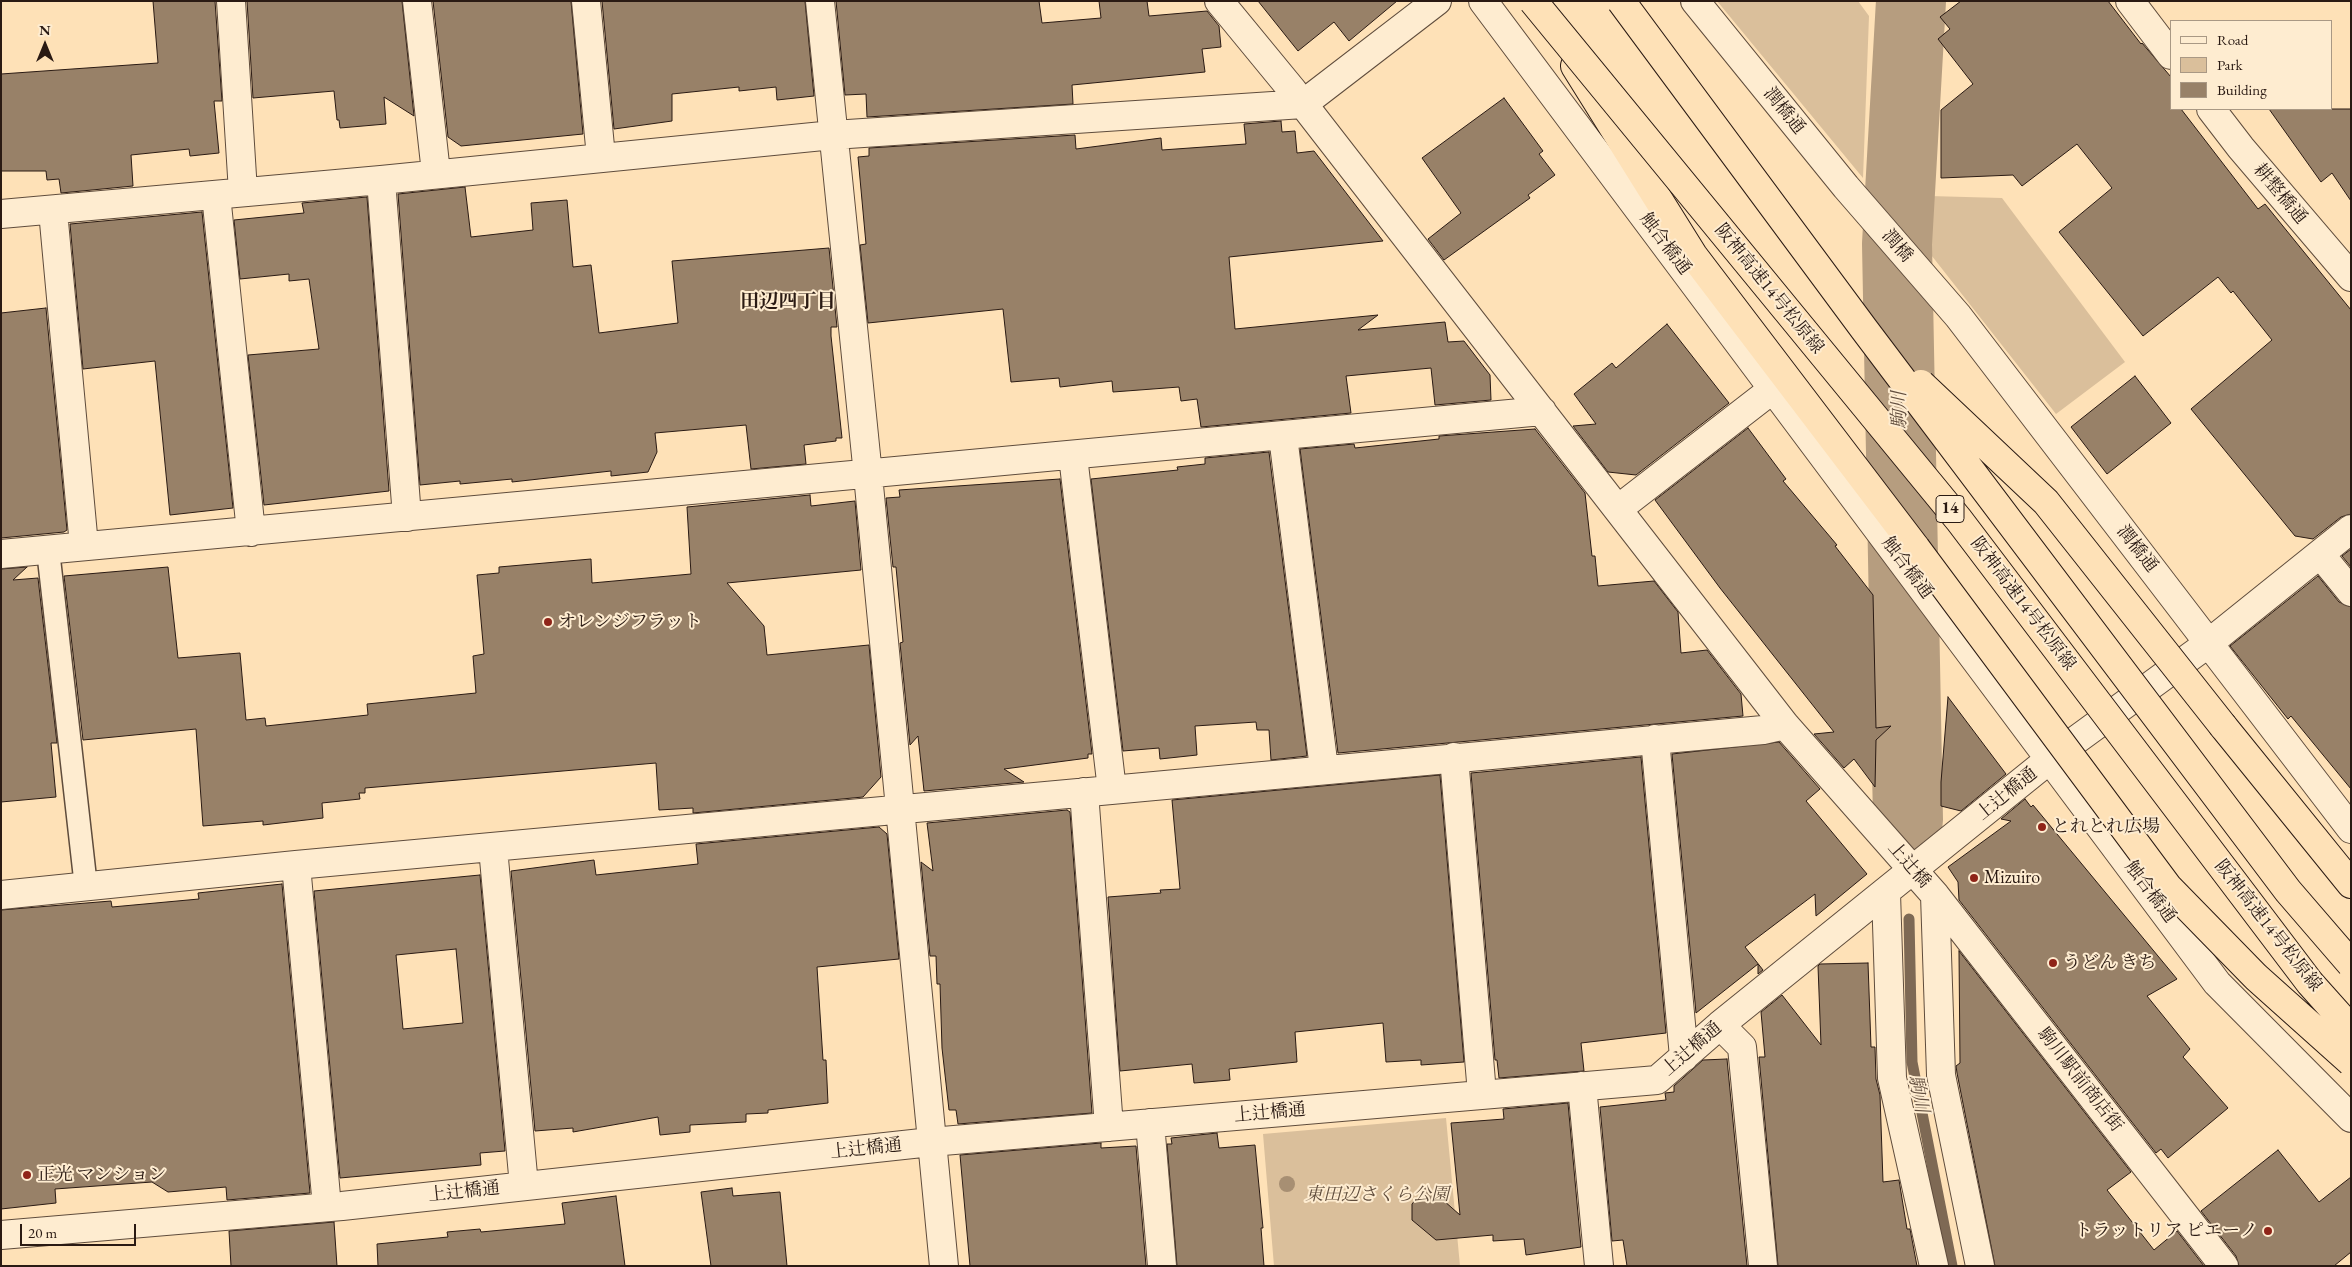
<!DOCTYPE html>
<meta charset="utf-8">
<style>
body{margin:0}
#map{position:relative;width:2352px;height:1267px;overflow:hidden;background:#fee1b7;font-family:"EB Garamond",serif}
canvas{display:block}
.frame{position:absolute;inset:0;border:2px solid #2a1a13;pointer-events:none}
.legend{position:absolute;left:2170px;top:20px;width:162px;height:90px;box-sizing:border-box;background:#feecd0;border:1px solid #a99884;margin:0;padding:6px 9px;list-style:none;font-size:15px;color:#2a1a13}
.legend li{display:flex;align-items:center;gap:10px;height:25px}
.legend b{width:25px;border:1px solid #a99884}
.north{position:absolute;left:20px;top:20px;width:50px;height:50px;-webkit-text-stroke:4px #feecd0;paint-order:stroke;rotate:0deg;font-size:14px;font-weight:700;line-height:20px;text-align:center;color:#2a1a13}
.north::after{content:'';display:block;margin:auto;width:18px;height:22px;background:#2a1a13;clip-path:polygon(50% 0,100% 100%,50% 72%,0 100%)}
.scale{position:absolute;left:20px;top:1224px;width:116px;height:22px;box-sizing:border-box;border:2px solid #2a1a13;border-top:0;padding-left:6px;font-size:15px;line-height:18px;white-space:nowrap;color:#2a1a13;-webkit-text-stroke:4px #feecd0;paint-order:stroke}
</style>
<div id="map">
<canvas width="2352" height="1267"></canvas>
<div class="frame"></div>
<ul class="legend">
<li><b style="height:6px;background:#feecd0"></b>Road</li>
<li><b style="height:14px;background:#dabf9b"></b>Park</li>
<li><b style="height:14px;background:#988168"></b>Building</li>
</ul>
<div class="north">N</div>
<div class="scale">20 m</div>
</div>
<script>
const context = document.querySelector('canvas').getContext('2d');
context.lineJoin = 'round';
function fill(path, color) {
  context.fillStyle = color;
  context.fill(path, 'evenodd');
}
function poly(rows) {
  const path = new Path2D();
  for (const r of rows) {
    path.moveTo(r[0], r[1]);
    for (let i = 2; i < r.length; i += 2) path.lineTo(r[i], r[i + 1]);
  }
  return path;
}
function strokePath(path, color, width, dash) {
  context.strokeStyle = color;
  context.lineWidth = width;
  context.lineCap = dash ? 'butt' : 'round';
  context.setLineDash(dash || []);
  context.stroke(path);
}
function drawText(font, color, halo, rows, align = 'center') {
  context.font = font + ' "EB Garamond","Noto Serif JP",serif';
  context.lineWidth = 4;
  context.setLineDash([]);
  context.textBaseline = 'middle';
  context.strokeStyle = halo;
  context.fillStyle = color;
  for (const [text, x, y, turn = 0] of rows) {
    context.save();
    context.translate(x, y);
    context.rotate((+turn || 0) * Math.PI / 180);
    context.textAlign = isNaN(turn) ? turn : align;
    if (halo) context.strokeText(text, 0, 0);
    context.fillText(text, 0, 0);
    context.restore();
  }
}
fill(poly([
 [1717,1,1858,1,1869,16,1863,178],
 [1929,196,2002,198,2125,362,2056,414,1928,251],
 [1446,1118,1460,1266,1274,1266,1263,1134]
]), '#dabf9b');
strokePath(poly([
 [1909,919,1912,1062,1952,1266]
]), '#7e6954', 11);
strokePath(poly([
 [1908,820,1897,244,1911,1]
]), '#b69d7f', 70);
const building = poly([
 [153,1,215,1,222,101,214,101,219,153,190,156,189,149,131,155,133,186,61,193,59,179,47,180,46,171,1,171,1,74,158,63,153,1],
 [247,1,402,1,414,116,384,97,386,124,340,128,339,120,337,120,334,91,253,98,247,1],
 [433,1,571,1,583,134,461,146,448,137,433,1],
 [602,1,805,1,814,96,777,100,776,87,739,91,739,87,672,94,672,121,614,129,602,1],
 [836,1,1039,1,1042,23,1101,18,1099,1,1147,1,1149,16,1207,11,1219,26,1221,47,1202,49,1205,72,1072,85,1073,104,867,117,866,94,845,95,836,1],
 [1258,1,1397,1,1349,41,1334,22,1298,51,1258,1],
 [1961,1,2108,1,2141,44,2142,43,2171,77,2171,109,2181,109,2258,209,2265,204,2351,310,2351,514,2341,517,2313,539,2295,536,2191,409,2272,340,2233,291,2231,293,2218,277,2143,336,2059,232,2112,188,2077,144,2022,186,2013,175,1941,178,1941,110,1973,84,1938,39,1950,29,1940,17,1961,1],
 [1504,98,1543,151,1539,154,1555,175,1528,195,1530,198,1444,260,1428,239,1461,213,1422,158,1504,98],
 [2269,109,2351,109,2351,201,2332,173,2321,182,2269,109],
 [1281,121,1282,132,1295,131,1297,153,1314,151,1383,241,1229,257,1235,329,1378,315,1358,330,1445,322,1448,342,1464,341,1490,375,1491,400,1435,405,1431,368,1346,376,1351,413,1201,427,1197,399,1181,401,1179,387,1113,392,1112,381,1060,387,1059,378,1011,382,1003,309,868,323,860,245,866,244,858,157,869,156,869,148,1075,135,1076,149,1161,138,1162,150,1246,144,1244,124,1281,121],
 [465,187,471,237,533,230,531,203,567,200,573,267,591,265,599,333,678,323,672,261,829,248,837,327,831,327,831,336,842,438,836,438,836,441,804,445,806,464,751,469,746,425,655,433,657,452,648,472,611,476,611,471,512,482,512,479,460,484,460,481,420,485,398,194,465,187],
 [367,197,389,491,264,505,248,355,319,349,309,279,289,281,289,274,240,279,234,220,304,213,302,203,367,197],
 [202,212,233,508,170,515,155,361,83,369,70,224,202,212],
 [46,308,67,530,64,532,1,538,1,313,46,308],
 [1667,324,1729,403,1636,475,1608,472,1573,426,1596,424,1574,394,1612,363,1616,368,1667,324],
 [2135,376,2171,423,2107,474,2071,427,2135,376],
 [1748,428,1786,479,1783,481,1837,545,1835,546,1873,595,1876,728,1891,726,1876,740,1875,787,1854,759,1844,768,1814,734,1834,732,1720,588,1655,500,1748,428],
 [1535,429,1585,493,1592,556,1595,556,1598,586,1654,581,1678,612,1681,653,1707,650,1741,694,1743,716,1338,753,1300,449,1354,444,1355,448,1439,439,1439,436,1535,429],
 [1269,452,1307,756,1271,760,1269,730,1257,730,1256,722,1195,726,1197,755,1160,759,1159,748,1123,751,1091,479,1178,470,1177,467,1205,464,1205,458,1269,452],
 [1060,479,1092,754,1088,754,1088,758,1004,769,1024,782,924,791,918,736,910,745,900,643,903,642,896,567,893,567,886,498,900,497,899,490,1060,479],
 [810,495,811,506,855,501,861,570,727,583,764,626,767,655,869,645,881,777,863,797,693,813,693,808,659,810,656,763,365,788,365,793,359,793,360,799,322,803,323,818,263,825,263,821,203,826,196,729,83,740,64,576,168,567,178,658,240,653,246,720,265,718,266,726,368,715,367,704,476,693,473,656,484,654,477,575,499,573,499,567,591,559,592,583,691,574,687,507,810,495],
 [2351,549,2351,567,2342,556,2351,549],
 [27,567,13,580,38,578,57,743,51,743,56,797,1,802,1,569,27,567],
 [2318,576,2339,602,2351,607,2351,789,2291,716,2288,719,2230,646,2318,576],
 [1948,697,2006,774,1961,811,1941,806,1941,782,1948,697],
 [1779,742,1820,789,1806,801,1867,874,1816,916,1815,894,1745,947,1763,970,1758,974,1758,964,1696,1013,1672,754,1779,742],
 [1641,757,1666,1033,1581,1043,1584,1071,1499,1078,1497,1060,1495,1060,1471,773,1641,757],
 [1440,775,1464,1062,1421,1065,1421,1060,1386,1062,1383,1023,1295,1032,1297,1062,1229,1069,1230,1080,1194,1083,1192,1064,1120,1071,1108,897,1161,893,1160,890,1180,889,1172,800,1440,775],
 [2025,799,2031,807,2033,805,2177,979,2147,996,2190,1049,2183,1057,2228,1108,2168,1158,2161,1149,2156,1153,1959,900,1958,882,1948,867,2011,821,2001,819,2025,799],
 [1067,810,1070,812,1092,1113,958,1124,956,1110,949,1110,942,1048,940,984,937,984,936,956,930,956,921,862,933,871,927,823,1067,810],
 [879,827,887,834,899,959,817,967,823,1060,826,1060,828,1103,768,1110,768,1113,746,1114,746,1122,690,1125,690,1132,660,1135,658,1117,573,1132,573,1128,535,1131,511,871,594,860,596,875,698,864,696,844,879,827],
 [480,875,505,1151,480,1153,481,1165,340,1178,314,891,480,875],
 [456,949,463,1023,403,1029,396,955,456,949],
 [282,884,310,1193,227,1200,226,1187,168,1192,152,1182,55,1189,56,1203,1,1209,1,910,111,901,112,907,199,899,198,893,282,884],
 [1959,951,2131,1172,2107,1190,2154,1250,2177,1231,2204,1266,1995,1266,1957,1073,1956,1066,1960,1063,1959,951],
 [1868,963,1871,1047,1875,1047,1876,1079,1880,1095,1883,1182,1899,1180,1907,1229,1910,1229,1917,1266,1778,1266,1759,1057,1765,1057,1761,1012,1782,995,1821,1045,1818,966,1820,964,1868,963],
 [1727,1059,1747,1266,1627,1266,1623,1240,1612,1241,1600,1107,1666,1100,1665,1093,1674,1092,1674,1086,1703,1060,1727,1059],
 [1568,1103,1581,1247,1526,1255,1524,1239,1493,1241,1493,1235,1436,1240,1412,1220,1412,1204,1427,1186,1460,1215,1451,1123,1504,1119,1503,1109,1568,1103],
 [1217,1133,1219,1148,1255,1145,1263,1228,1261,1228,1264,1266,1177,1266,1167,1144,1172,1144,1171,1138,1217,1133],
 [1101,1143,1101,1148,1136,1146,1146,1266,970,1266,960,1155,1101,1143],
 [2278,1150,2319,1202,2351,1177,2351,1252,2334,1266,2239,1266,2236,1256,2201,1211,2278,1150],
 [732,1188,733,1196,780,1192,787,1266,711,1266,701,1192,732,1188],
 [616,1196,625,1266,378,1266,377,1244,448,1237,447,1232,480,1229,481,1232,565,1224,562,1203,616,1196],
 [334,1222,337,1266,231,1266,229,1231,334,1222]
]);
fill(building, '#988168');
strokePath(building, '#2a1a13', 1);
const lane = poly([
 [48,550,86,887]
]);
const street = poly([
 [231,1,243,192],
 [417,1,436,173],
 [586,1,601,157],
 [820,1,868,475,944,1266],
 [1219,1,1293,91,1785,725,1935,895,2224,1266],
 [1483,1,2217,983,2351,1118],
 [1695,1,1846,187,1958,316,2351,829],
 [2130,1,2171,55],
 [2211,109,2241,148,2351,277],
 [381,180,407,517],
 [216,195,251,532],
 [53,211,84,546],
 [1,214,381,180,833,135,1303,104,1437,1],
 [1283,436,1324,769],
 [1073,456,1112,790],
 [1618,509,1773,389],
 [1,554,1542,411],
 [2320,554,2351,592],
 [1655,739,1684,1057],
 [1454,757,1482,1094],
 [1084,792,1109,1127],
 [493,848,524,1186],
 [296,865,327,1207],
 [1886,893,1892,1078,1934,1266],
 [1,895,296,865,1763,730,1785,725],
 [1935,895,1941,1075,1980,1266],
 [1720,1025,1742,1047,1763,1266],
 [1582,1086,1599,1266],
 [1150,1123,1162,1266],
 [1,1235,342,1206,931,1142,1657,1080,1720,1025,2050,759,2209,643,2351,529]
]);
const highway = poly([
 [1575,66,1693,255,1916,548],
 [2223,726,2351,884]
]);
strokePath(lane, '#5f4c3c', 25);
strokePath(street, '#5f4c3c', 30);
strokePath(highway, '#2a1a13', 30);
strokePath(lane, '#feecd0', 22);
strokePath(street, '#feecd0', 28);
strokePath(highway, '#fee1b7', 28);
const highwayBridge = poly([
 [1533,1,1959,520,2310,983,2351,1029],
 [1621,1,1864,329,2288,891,2351,964],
 [1921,384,2046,502,2223,726],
 [1916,548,2168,887,2256,977,2351,1062]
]);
strokePath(highwayBridge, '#2a1a13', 30, []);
strokePath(highwayBridge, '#fee1b7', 28);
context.fillStyle = '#a78f73';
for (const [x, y] of [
 [1287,1184]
]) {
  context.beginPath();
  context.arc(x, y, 8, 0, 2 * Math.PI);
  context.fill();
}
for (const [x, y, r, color] of [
 [548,622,5,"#8f2418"],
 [2042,827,5,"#8f2418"],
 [1974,878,5,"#8f2418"],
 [2053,963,5,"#8f2418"],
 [27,1175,5,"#8f2418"],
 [2268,1231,5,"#8f2418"]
]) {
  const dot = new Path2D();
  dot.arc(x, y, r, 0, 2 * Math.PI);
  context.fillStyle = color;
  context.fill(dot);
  strokePath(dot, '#feecd0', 2);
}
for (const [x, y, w] of [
 [1950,509,28]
]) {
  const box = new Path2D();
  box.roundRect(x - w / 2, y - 13.5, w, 27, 4);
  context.fillStyle = '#feecd0';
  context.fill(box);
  strokePath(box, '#2a1a13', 1);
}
drawText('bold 16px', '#2a1a13', null, [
 ["14",1950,509]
]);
drawText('18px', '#2a1a13', '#feecd0', [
 ["潤橋通",1784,111,51],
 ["耕整橋通",2280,194,50],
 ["触合橋通",1665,244,53],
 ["潤橋",1897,246,49],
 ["阪神高速14号松原線",1769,289,51],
 ["潤橋通",2137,549,52],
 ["触合橋通",1907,568,53],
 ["阪神高速14号松原線",2023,604,53],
 ["上辻橋通",2007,794,-39],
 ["上辻橋",1909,865,49],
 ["触合橋通",2150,892,53],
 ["阪神高速14号松原線",2268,926,52],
 ["上辻橋通",1692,1049,-41],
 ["駒川駅前商店街",2080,1080,52],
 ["上辻橋通",1270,1113,-5],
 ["上辻橋通",866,1149,-6],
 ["上辻橋通",464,1192,-6]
]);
drawText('18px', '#2a1a13', '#feecd0', [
 ["オレンジフラット",558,622],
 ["とれとれ広場",2052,827],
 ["Mizuiro",1984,878],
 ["うどん きち",2063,963],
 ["正光 マンション",37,1175],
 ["トラットリア ピエーノ",2258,1231,"right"]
], 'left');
drawText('italic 18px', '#5f4c3c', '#feecd0', [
 ["東田辺さくら公園",1377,1195]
]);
drawText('bold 19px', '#2a1a13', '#feecd0', [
 ["田辺四丁目",788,302]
]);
drawText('italic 19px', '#624e3e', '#feecd0', [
 ["駒川",1900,410,-91],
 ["駒川",1918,1094,79]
]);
</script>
